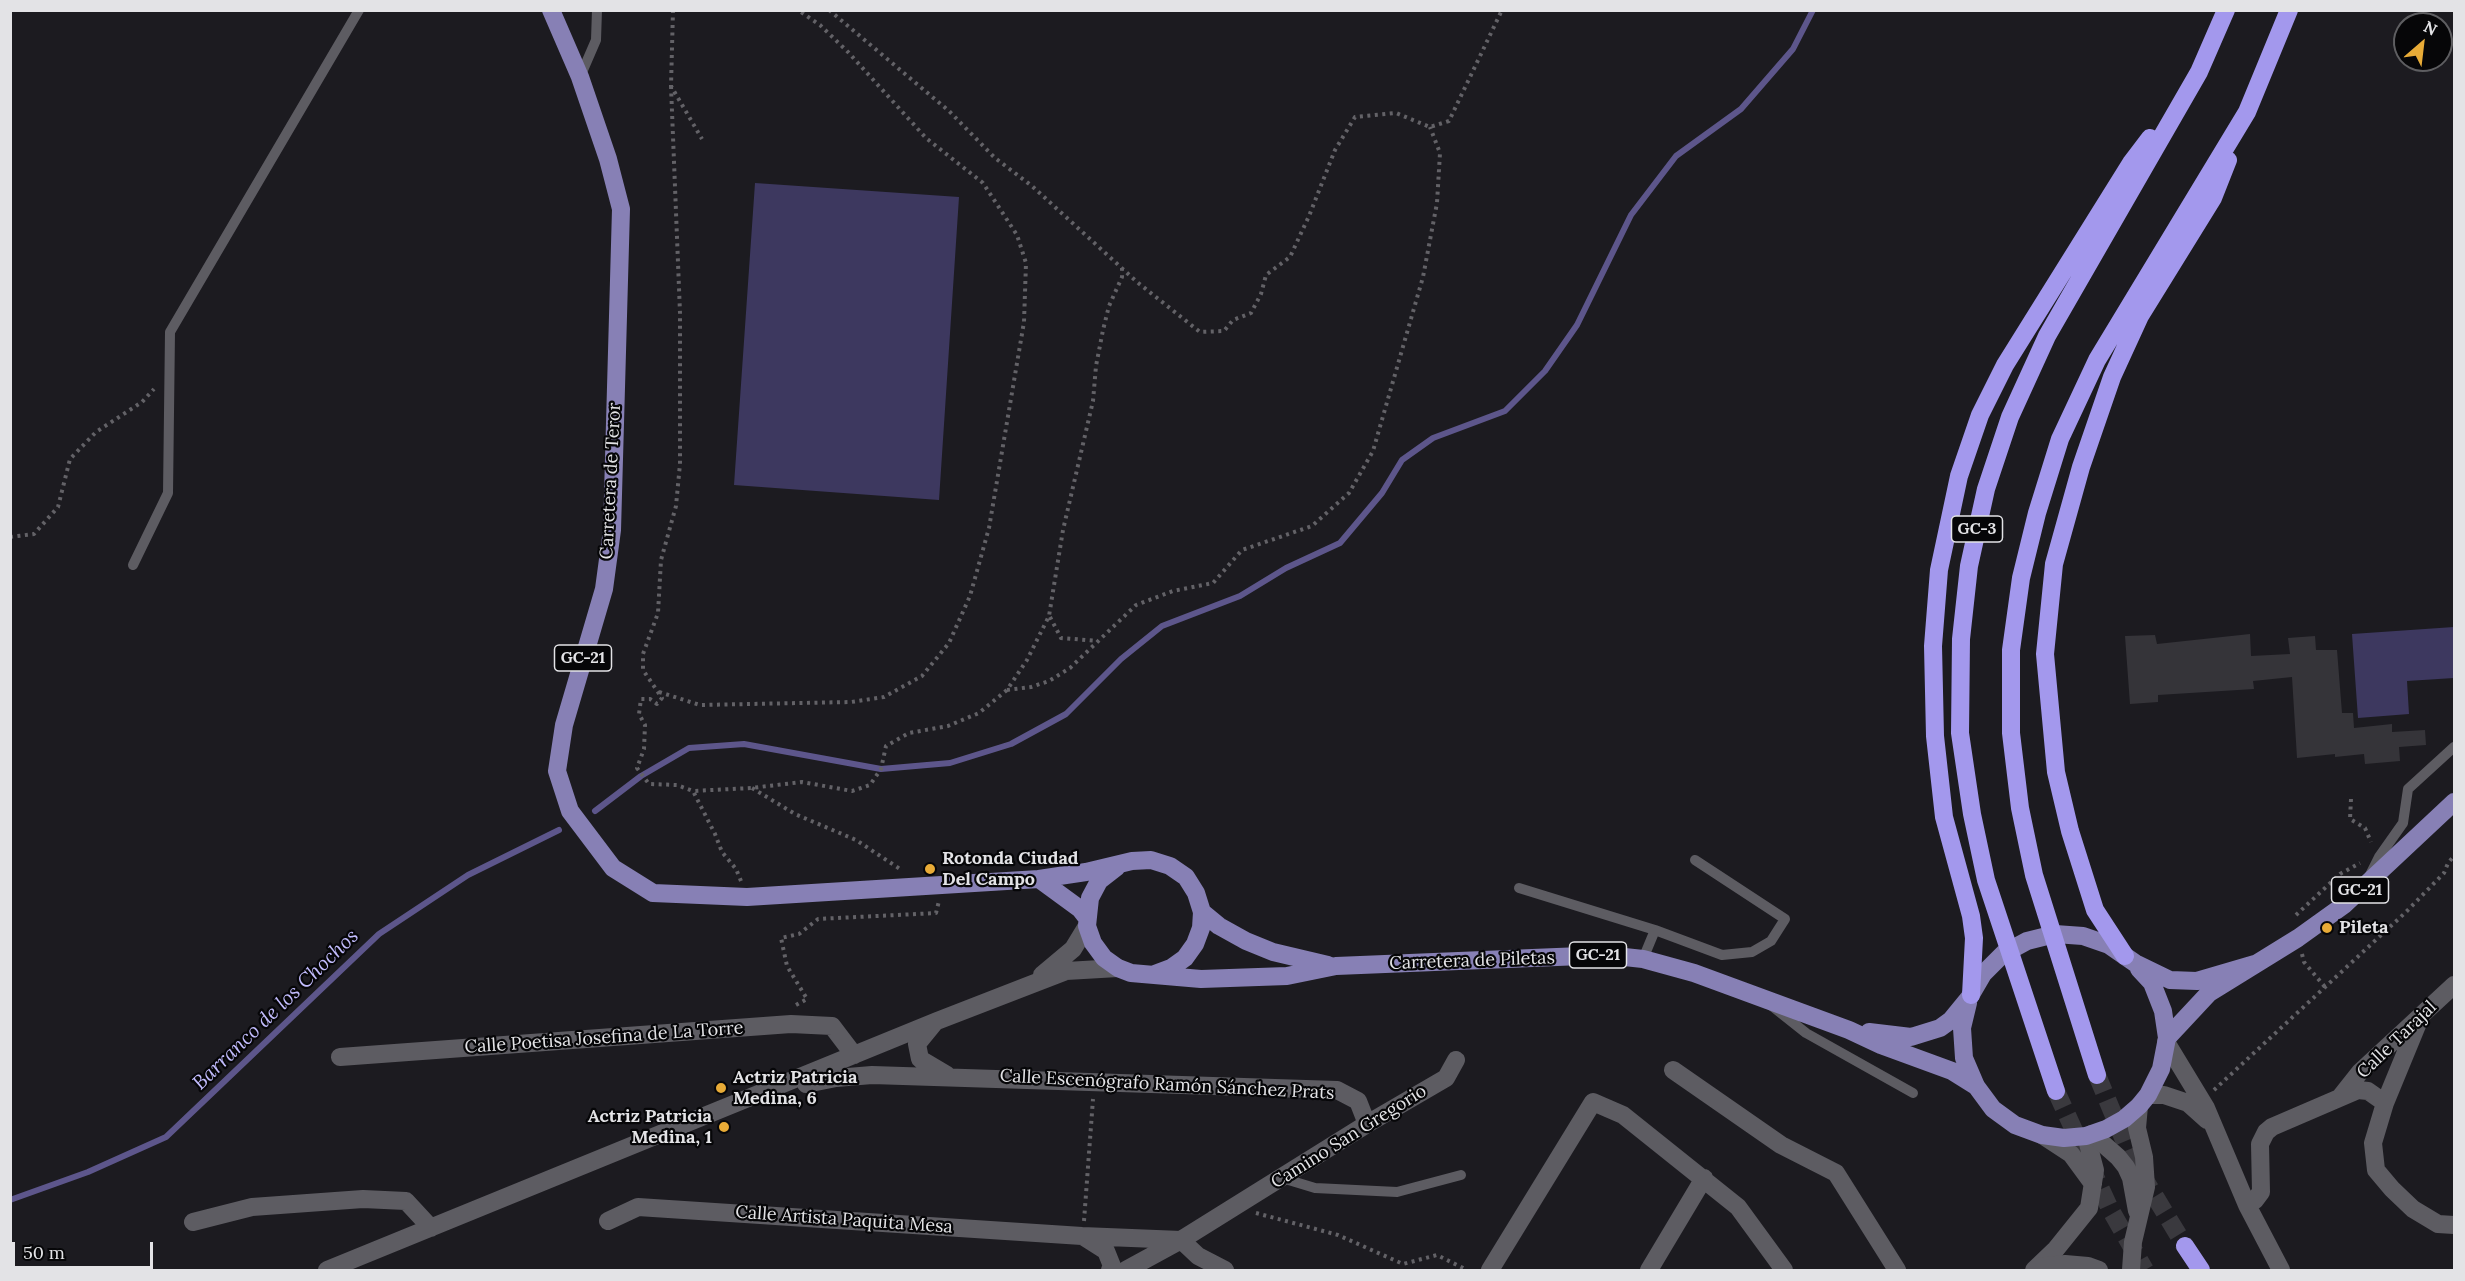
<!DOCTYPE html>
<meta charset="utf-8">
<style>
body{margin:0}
#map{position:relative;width:2465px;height:1281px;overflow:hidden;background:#1c1b20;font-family:Lora,serif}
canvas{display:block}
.frame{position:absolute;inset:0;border:12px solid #e3e3e6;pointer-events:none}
.north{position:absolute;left:2393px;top:12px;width:60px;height:60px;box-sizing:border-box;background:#060608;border:2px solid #5e5e61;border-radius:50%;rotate:28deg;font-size:16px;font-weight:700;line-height:24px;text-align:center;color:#e3e3e6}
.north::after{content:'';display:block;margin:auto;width:21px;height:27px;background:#e8ab37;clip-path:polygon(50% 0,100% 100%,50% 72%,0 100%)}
.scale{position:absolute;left:12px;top:1242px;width:141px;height:27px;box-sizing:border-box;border:3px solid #e3e3e6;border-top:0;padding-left:8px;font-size:18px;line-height:21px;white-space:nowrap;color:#e3e3e6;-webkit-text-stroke:4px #060608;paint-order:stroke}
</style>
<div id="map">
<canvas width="2465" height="1281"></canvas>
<div class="frame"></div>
<div class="north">N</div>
<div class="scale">50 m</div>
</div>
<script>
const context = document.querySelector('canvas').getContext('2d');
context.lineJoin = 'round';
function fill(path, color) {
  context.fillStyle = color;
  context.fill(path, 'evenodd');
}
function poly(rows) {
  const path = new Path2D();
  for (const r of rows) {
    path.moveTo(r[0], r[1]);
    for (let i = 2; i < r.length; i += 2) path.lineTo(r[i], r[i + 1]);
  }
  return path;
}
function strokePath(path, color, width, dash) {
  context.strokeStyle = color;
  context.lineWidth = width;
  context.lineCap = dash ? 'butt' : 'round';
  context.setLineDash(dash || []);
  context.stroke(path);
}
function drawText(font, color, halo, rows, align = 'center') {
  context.font = font + ' Lora,serif';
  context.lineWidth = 4.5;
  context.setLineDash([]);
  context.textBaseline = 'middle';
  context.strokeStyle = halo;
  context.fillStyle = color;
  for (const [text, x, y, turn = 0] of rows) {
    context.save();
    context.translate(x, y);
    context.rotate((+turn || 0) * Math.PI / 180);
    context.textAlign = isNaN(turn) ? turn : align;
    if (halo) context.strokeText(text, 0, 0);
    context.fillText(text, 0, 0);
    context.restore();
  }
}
fill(poly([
 [755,183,959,197,939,500,734,485],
 [2454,627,2454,678,2407,681,2409,714,2358,718,2352,634]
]), '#3d385f');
strokePath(poly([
 [595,811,641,776,689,748,744,744,881,769,950,763,1011,744,1066,714,1121,659,1162,626,1240,596,1286,568,1340,543,1382,493,1402,460,1433,438,1505,411,1545,371,1577,325,1631,215,1676,156,1741,109,1793,49,1813,10],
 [10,1200,88,1172,166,1137,379,934,468,875,559,830]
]), '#5d568b', 6);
fill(poly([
 [2250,634,2251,656,2290,654,2288,638,2315,636,2316,650,2337,650,2342,713,2353,713,2354,728,2392,724,2392,732,2425,730,2426,745,2399,747,2400,761,2365,764,2364,754,2335,757,2335,754,2297,758,2292,677,2253,681,2254,689,2158,695,2158,702,2130,704,2125,636,2155,635,2157,644]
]), '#353439');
strokePath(poly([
 [2097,1075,2131,1157,2185,1246],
 [2056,1091,2110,1209,2145,1270]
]), '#3a393e', 18, [18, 9]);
strokePath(poly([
 [673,10,671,86,702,139],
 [829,10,949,111,995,158,1032,186,1137,282,1200,332,1224,331,1233,320,1251,313,1261,294,1266,275,1290,257,1309,216,1335,150,1355,117,1396,113,1430,127,1449,121,1502,10],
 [671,86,680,313,680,464,676,506,661,560,658,613,643,654,643,670,662,698,657,704,650,699,641,699,639,714,645,725,644,749,637,768,649,784,677,785,693,791],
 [10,537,34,534,58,507,70,459,96,432,142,402,154,389],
 [1050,617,1061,638,1098,641],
 [1007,690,1031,687,1049,681,1070,668,1136,605,1173,591,1213,583,1242,550,1312,526,1349,493,1373,451,1423,277,1437,203,1440,153,1430,127],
 [659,692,700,705,851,702,884,697,922,676,949,643,970,596,989,528,1024,322,1026,263,1017,235,983,183,926,138,848,52,820,25,798,10],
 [752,788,795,814,856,840,900,869],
 [2351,799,2350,819,2365,828,2371,842],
 [741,881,736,869,722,852,715,834,693,791,751,788,802,782,852,791,870,785,881,769,886,746,909,733,948,726,979,713,1007,690,1027,660,1049,616,1063,530,1093,401,1096,366,1103,330,1109,306,1122,277,1122,268],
 [2296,915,2340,874,2360,863],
 [2302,954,2304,962,2325,987],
 [796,1005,807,999,787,966,781,938,799,934,818,919,936,913,939,901],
 [2214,1090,2406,912,2444,873,2448,863,2454,856],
 [1256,1213,1338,1235,1403,1264,1437,1255,1467,1270],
 [1084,1221,1093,1099]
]), '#636267', 4, [3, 4.5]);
strokePath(poly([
 [580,77,596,40,597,10],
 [133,565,168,493,170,332,359,10],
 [2370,875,2379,857,2403,823,2408,789,2454,747],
 [1519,888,1655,930],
 [1643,959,1655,930,1722,955,1752,952,1771,941,1785,919,1695,860],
 [1772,1006,1806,1033,1913,1093],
 [1282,1178,1315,1188,1397,1192,1461,1175]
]), '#5d5c62', 10);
strokePath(poly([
 [1042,975,1073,949,1087,926],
 [2420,1018,2385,1103,2373,1143,2376,1170,2392,1189,2413,1209,2438,1224,2454,1225],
 [935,1022,917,1044,920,1059,947,1075],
 [2166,1042,2206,1108,2247,1205,2281,1270],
 [340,1057,791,1024,832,1026,854,1055],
 [1673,1070,1781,1145,1836,1173,1897,1270],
 [806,1084,836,1078,872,1075,1337,1090,1358,1101,1367,1124],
 [2148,1095,2164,1095,2188,1103,2207,1120],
 [2341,1096,2360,1072,2454,985],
 [2042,1135,2071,1154,2093,1184],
 [2247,1205,2255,1200,2261,1192,2260,1144,2266,1132,2272,1127,2358,1090,2368,1091,2385,1103],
 [608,1221,638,1207,1082,1236,1181,1240,1198,1256,1225,1270],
 [193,1222,252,1207,363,1199,406,1201,431,1228],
 [1084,1237,1106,1251,1112,1266,1110,1270],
 [327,1270,937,1021,1066,971,1118,968],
 [1126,1270,1181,1240,1367,1124,1446,1078,1456,1060],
 [1490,1270,1593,1102,1623,1115,1738,1207,1784,1270],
 [1649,1270,1704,1178],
 [2034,1270,2056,1249,2089,1208,2095,1170,2086,1136]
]), '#5d5c62', 18);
strokePath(poly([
 [2092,1134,2118,1157,2126,1167,2131,1178,2137,1211],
 [2038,1267,2065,1264,2088,1266,2099,1270],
 [2131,1270,2133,1242,2146,1187,2144,1157,2137,1128,2139,1106]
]), '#5d5c62', 18);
strokePath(poly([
 [551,10,580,77,608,159,621,209,612,530,604,589,564,725,557,771,570,811,613,868,653,893,747,897,1039,879,1086,872,1132,861,1151,860,1170,866,1186,877,1196,893,1202,912,1201,928,1195,944,1185,958,1171,968,1155,974],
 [1117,867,1099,881,1090,898,1087,926,1093,943,1104,958,1118,968,1131,973,1201,979,1287,976,1336,966,1606,955,1643,959,1694,973,1849,1030,1881,1045,1952,1071,1976,1086],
 [1039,879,1080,909,1087,918],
 [1202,912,1219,926,1246,941,1273,952,1328,965],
 [1968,1003,1962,1028,1964,1058,1976,1086,1993,1109,2015,1125,2042,1135,2064,1138,2086,1136,2106,1129,2124,1119,2139,1106,2148,1095,2161,1069,2167,1038,2163,1011,2152,983,2139,969],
 [1869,1032,1911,1037,1940,1028,1951,1020,1969,998,1983,974,2003,954,2027,941,2055,934,2083,936,2109,945,2135,963,2170,980,2197,981,2255,964],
 [2167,1038,2209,993,2298,938,2344,905,2454,802]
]), '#8780b5', 18);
strokePath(poly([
 [2125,956,2095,910,2070,831,2056,772,2045,654,2054,564,2081,467,2112,377,2140,316,2213,198,2228,160],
 [1971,995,1974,938,1971,916,1944,817,1935,736,1933,646,1939,570,1959,476,1980,415,2005,365,2131,163,2150,138],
 [2097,1075,2034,875,2020,808,2011,733,2011,650,2021,578,2037,513,2060,439,2097,360,2247,112,2289,10],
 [2056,1091,1986,880,1972,814,1960,733,1961,639,1969,566,1986,489,2010,417,2047,336,2199,72,2226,10],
 [2185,1246,2201,1270]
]), '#a398ed', 18);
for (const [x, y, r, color] of [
 [930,869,6,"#e8ab37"],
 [2327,928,6,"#e8ab37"],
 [721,1088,6,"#e8ab37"],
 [724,1127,6,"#e8ab37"]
]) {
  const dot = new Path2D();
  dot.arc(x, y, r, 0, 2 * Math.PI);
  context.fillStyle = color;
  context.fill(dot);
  strokePath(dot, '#060608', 2);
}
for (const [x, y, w] of [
 [1977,529,51],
 [583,658,57],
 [2360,890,57],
 [1598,955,57]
]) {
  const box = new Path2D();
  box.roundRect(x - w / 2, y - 13, w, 26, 4.5);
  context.fillStyle = '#060608';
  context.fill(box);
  strokePath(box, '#e3e3e6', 1.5);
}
drawText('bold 16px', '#e3e3e6', null, [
 ["GC-3",1977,529],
 ["GC-21",583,658],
 ["GC-21",2360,890],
 ["GC-21",1598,955]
]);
drawText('18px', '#e3e3e6', '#060608', [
 ["Carretera de Teror",611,481,-87],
 ["Carretera de Piletas",1472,961,-2],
 ["Calle Poetisa Josefina de La Torre",604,1038,-4],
 ["Calle Tarajal",2397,1040,-44],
 ["Calle Escenógrafo Ramón Sánchez Prats",1167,1085,3],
 ["Camino San Gregorio",1349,1137,-32],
 ["Calle Artista Paquita Mesa",844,1220,4]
]);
drawText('bold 18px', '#e3e3e6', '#060608', [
 ["Rotonda Ciudad",942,859],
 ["Del Campo",942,880],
 ["Pileta",2339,928],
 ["Actriz Patricia",733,1078],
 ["Medina, 6",733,1099],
 ["Actriz Patricia",712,1117,"right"],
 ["Medina, 1",712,1138,"right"]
], 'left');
drawText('italic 20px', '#c2bcfd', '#060608', [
 ["Barranco de los Chochos",276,1010,-44]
]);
</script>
